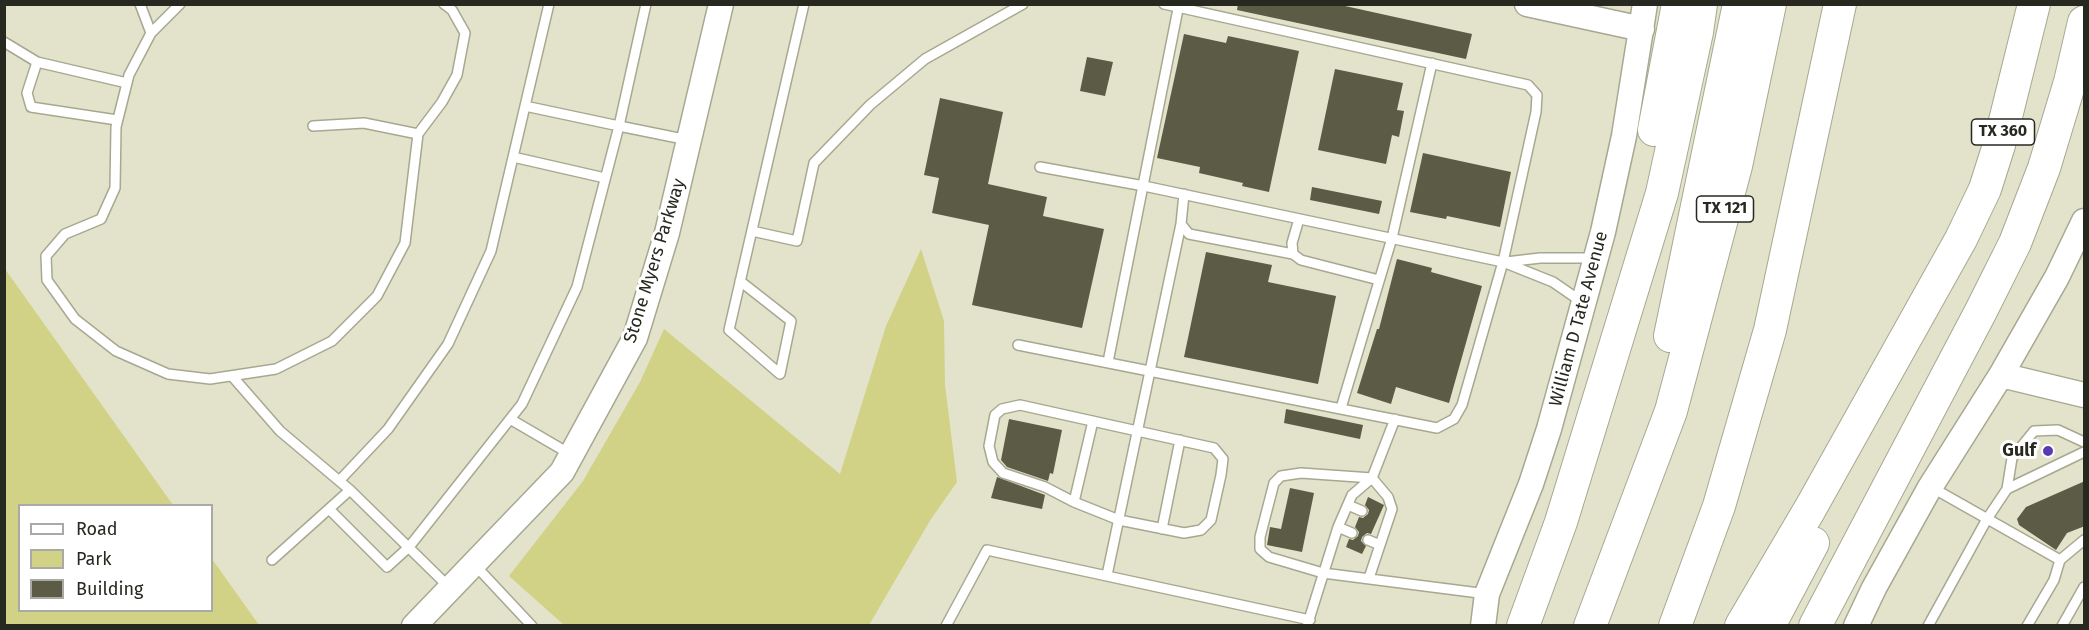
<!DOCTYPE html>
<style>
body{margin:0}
#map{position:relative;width:2089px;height:630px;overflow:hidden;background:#e2e3ca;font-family:"Fira Sans",sans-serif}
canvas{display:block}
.frame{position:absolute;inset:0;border:6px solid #27281f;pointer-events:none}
.legend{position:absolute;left:18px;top:504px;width:195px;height:108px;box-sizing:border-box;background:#fff;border:2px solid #a9a9a5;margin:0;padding:8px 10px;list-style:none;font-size:18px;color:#27281f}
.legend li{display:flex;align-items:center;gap:12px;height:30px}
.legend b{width:30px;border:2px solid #a9a9a5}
</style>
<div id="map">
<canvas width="2089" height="630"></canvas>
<div class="frame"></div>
<ul class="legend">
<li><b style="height:8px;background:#fff"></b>Road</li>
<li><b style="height:16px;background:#d1d285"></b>Park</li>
<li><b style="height:16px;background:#5b5b46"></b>Building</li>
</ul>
</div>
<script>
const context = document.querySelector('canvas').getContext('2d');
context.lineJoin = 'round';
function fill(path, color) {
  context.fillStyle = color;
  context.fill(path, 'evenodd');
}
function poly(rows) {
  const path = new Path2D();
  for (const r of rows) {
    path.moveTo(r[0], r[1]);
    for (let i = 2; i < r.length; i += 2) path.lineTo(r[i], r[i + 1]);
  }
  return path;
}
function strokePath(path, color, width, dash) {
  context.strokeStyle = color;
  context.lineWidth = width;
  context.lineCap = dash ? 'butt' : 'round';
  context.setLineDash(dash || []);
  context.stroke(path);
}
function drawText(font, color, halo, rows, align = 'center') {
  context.font = font + ' "Fira Sans",sans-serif';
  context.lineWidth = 6;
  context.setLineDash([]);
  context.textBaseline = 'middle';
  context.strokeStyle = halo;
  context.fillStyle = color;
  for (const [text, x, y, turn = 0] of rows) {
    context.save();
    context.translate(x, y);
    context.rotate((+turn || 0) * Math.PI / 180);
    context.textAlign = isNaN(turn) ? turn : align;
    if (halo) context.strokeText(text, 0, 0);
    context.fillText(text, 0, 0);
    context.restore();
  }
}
fill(poly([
 [921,249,944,321,945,385,957,482,931,519,869,625,564,625,509,576,583,481,640,382,664,329,840,474,886,326],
 [5,269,173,505,20,506,20,610,212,610,212,559,259,625,5,625]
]), '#d1d285');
fill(poly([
 [1238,4,1336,4,1472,34,1466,59,1237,10],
 [1184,34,1226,43,1228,36,1299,51,1269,192,1242,186,1243,183,1199,173,1200,167,1157,158],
 [1087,57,1113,62,1105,96,1080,91],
 [1335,69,1403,83,1397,110,1404,111,1399,137,1392,135,1386,164,1318,150],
 [940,98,1003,112,988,184,1047,197,1043,216,1104,229,1082,328,972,305,989,225,932,213,939,178,924,175],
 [1423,153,1511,172,1500,227,1447,216,1446,219,1410,212],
 [1312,187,1382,201,1379,214,1310,200],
 [1206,252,1272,265,1268,282,1336,296,1318,384,1184,357],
 [1397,259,1432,268,1431,272,1482,286,1449,403,1396,387,1391,404,1357,393,1377,329,1379,329],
 [1286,409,1363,425,1360,439,1284,423],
 [1009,419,1062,430,1053,474,1050,473,1048,481,1007,467,1001,460],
 [997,477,1045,495,1042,509,991,498],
 [2085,481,2085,526,2067,533,2056,550,2019,525,2017,519,2026,507],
 [1290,488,1314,493,1302,552,1267,545,1270,527,1281,529],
 [1368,497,1384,505,1371,534,1367,533,1362,537,1361,541,1366,546,1362,554,1346,547,1349,539,1353,540,1358,536,1359,532,1355,527,1359,517,1363,518,1368,514,1369,510,1365,505]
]), '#5b5b46');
const lane = poly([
 [140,4,151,33],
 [180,4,151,33,129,75,116,127,115,188,101,219,65,234,46,256,47,280,75,319,116,351,168,374,210,379,276,369,332,341,377,296,405,243,418,134,442,102,457,75,465,33,452,10,444,4],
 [4,42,37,62,27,93,31,107,117,120],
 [37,62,127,83],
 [525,106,549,4],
 [313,126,364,123,418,134],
 [513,157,605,178],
 [1040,167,1144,186,1503,262,1553,282,1582,302],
 [1184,194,1181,224,1189,234,1293,254],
 [1299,219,1292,243,1293,254,1301,260,1379,280],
 [752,231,797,241,814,163,870,105,925,59,1023,4],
 [1506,262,1540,258,1594,258],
 [740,281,791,321,780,374,729,330,804,4],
 [1018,345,1437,428,1454,419,1462,405,1503,262,1536,112,1537,95,1528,85,1164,4],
 [1108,362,1179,4],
 [232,376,280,431,350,490,272,560],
 [1020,405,1214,448,1223,459,1221,475,1211,520,1201,530,1184,533,1119,520,1074,502,1045,487,1003,473,993,462,989,446,995,415,1002,409,1020,405],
 [1341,408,1392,238,1432,63],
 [510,419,570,454],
 [340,480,388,429,448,344,491,251,525,106,619,126,646,4],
 [1931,487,2060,560,2084,540],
 [2007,489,2012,458,2034,431,2058,430,2084,442],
 [350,490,449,587],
 [1074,502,1093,421],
 [1348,505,1362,511],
 [329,509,387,567,409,547,522,404,577,287,619,126,688,140],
 [1338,527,1352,533],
 [1162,529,1180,440],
 [1368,540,1380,545],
 [474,564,532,626],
 [1107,575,1181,224],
 [1369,578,1392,509,1388,497,1372,478,1301,473,1281,476,1274,483,1260,537,1260,549,1269,557,1323,573,1487,594],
 [946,626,987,550,1310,620],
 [1307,626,1338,527,1352,495,1372,478,1395,419],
 [1928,626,1987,519,2007,489,2084,452],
 [2027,626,2054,580,2060,560],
 [2062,626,2084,587]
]);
const secondary = poly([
 [1527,4,1642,29],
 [2001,375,2084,395],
 [414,626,562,472,635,338,667,233,721,4],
 [1483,626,1487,594,1531,484,1549,429,1603,232,1624,136,1645,4],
 [1856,626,1874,588,1929,489,2001,375,2057,277,2084,221]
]);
const highway = poly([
 [1654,130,1678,4],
 [1670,336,1739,4],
 [1523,626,1561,522,1662,193,1697,32,1701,4],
 [1590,626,1671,411,1736,166,1770,4],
 [1675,626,1719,506,1770,330,1840,4],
 [1741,626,1810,509,1961,239,1985,189,1999,145,2034,4],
 [1769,626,1813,543],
 [1815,626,1981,311,2015,243,2044,168,2070,82,2084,22]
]);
strokePath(lane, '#a7a891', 12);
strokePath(secondary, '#a7a891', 27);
strokePath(highway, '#a7a891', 34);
strokePath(lane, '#fff', 9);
strokePath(secondary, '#fff', 24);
strokePath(highway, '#fff', 32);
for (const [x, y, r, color] of [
 [2048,451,6,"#5a3ab3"]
]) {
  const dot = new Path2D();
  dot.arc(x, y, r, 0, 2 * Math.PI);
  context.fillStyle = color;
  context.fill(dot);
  strokePath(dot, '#fff', 2);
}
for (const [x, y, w] of [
 [2003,132,63],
 [1725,209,57]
]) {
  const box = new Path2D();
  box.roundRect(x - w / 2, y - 13, w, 26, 4.5);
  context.fillStyle = '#fff';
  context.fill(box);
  strokePath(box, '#27281f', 1.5);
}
drawText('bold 16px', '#27281f', null, [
 ["TX 360",2003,132],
 ["TX 121",1725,209]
]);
drawText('18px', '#27281f', '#fff', [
 ["Stone Myers Parkway",655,261,-73],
 ["William D Tate Avenue",1579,319,-75]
]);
drawText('bold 18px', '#27281f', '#fff', [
 ["Gulf",2036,451]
], 'right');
</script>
